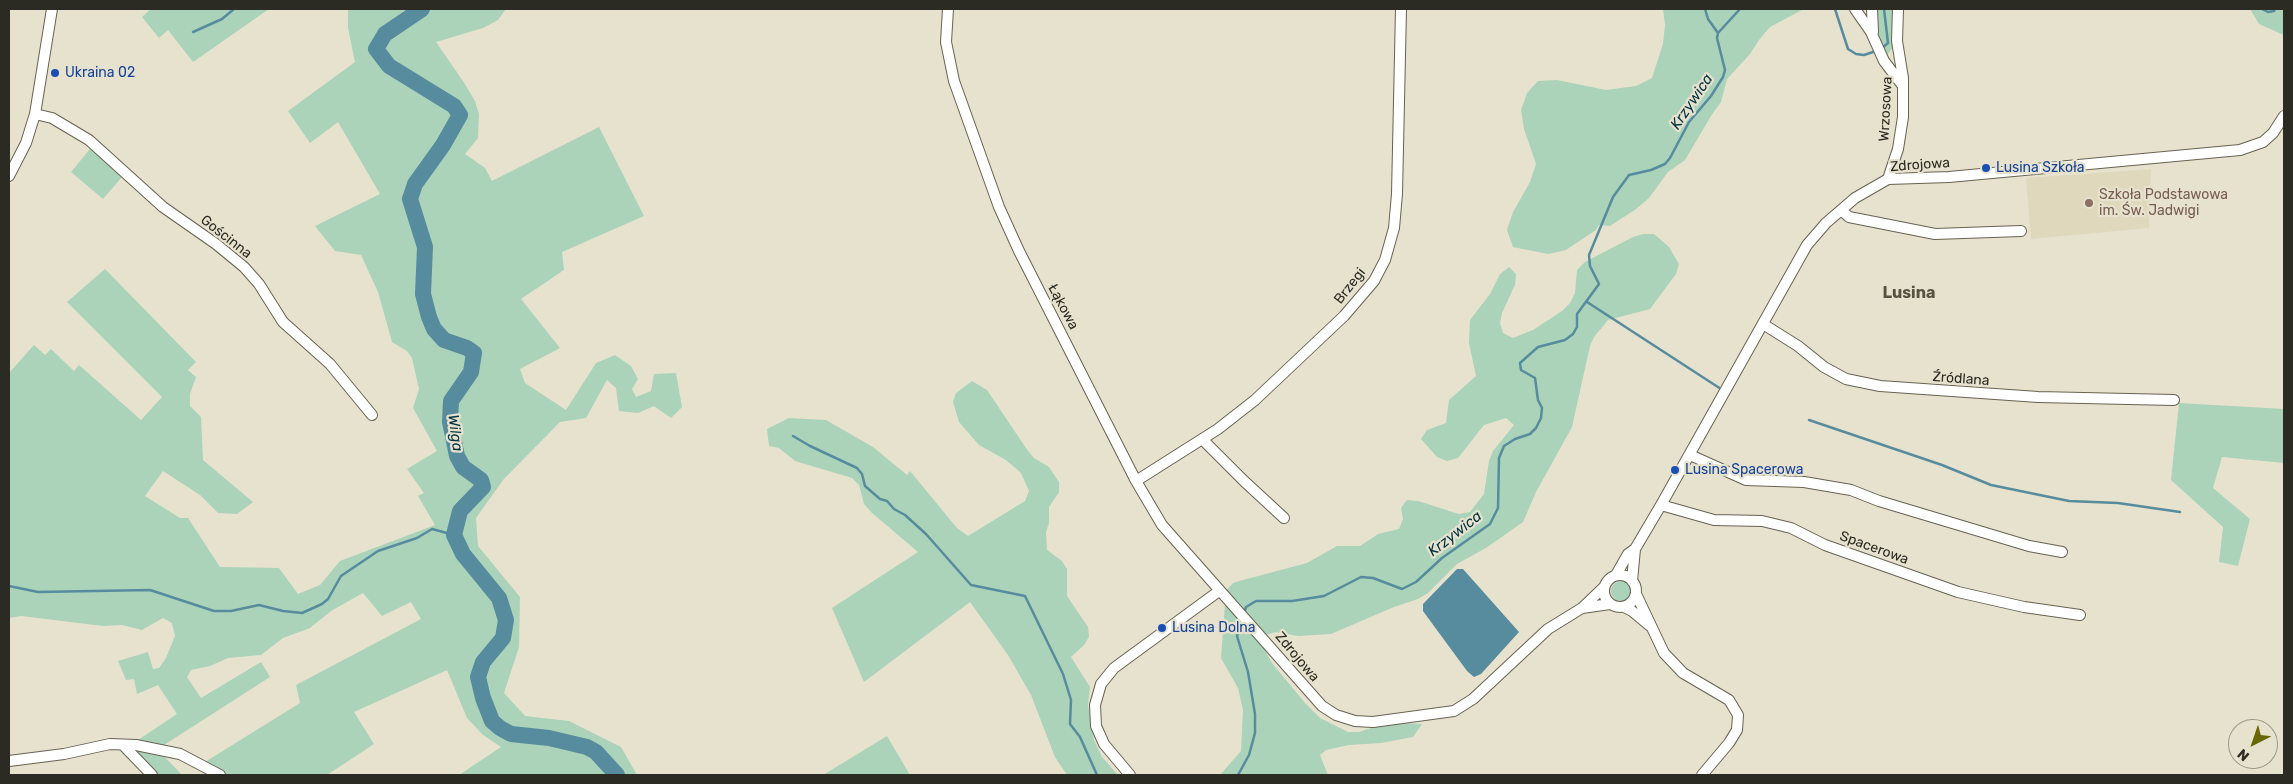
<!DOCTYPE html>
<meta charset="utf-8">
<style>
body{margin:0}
#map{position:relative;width:2293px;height:784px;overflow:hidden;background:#e7e2ce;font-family:Rubik,sans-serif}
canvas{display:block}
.frame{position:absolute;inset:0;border:10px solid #2c2b23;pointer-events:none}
.north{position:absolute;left:2228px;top:719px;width:50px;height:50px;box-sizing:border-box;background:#e7e2ce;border:1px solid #9c998a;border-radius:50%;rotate:221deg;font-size:14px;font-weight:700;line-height:20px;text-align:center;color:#2c2b23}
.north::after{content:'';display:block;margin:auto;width:18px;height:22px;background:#676803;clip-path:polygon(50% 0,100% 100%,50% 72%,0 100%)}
</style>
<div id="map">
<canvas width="2293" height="784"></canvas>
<div class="frame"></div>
<div class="north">N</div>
</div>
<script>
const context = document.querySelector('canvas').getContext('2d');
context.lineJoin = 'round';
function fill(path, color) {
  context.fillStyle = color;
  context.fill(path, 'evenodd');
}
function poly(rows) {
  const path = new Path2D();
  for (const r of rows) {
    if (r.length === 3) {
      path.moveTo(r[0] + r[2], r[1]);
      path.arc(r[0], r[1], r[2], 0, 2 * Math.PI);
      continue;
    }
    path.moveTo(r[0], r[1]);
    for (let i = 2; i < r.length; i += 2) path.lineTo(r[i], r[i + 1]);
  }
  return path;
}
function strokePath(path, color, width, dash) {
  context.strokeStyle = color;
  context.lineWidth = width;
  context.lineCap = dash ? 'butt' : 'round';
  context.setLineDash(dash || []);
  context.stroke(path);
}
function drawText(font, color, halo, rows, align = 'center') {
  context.font = font + ' Rubik,sans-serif';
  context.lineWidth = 4.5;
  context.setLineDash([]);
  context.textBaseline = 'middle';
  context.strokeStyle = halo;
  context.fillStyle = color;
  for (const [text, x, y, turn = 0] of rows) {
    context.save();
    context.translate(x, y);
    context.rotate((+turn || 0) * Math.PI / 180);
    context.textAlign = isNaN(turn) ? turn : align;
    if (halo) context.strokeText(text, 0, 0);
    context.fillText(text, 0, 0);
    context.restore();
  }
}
fill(poly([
 [2151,169,2149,228,2031,239,2026,178]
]), '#dfd8bd');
fill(poly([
 [151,9,269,9,193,62,168,30,159,38,142,17],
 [348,9,506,9,498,20,483,28,436,42,463,81,475,101,479,114,478,138,465,154,485,168,492,181,599,127,644,216,562,252,564,270,521,299,560,348,520,369,525,383,566,410,596,363,615,355,631,366,638,379,632,389,636,397,651,391,654,374,676,373,682,407,671,418,654,406,638,413,619,411,616,388,607,380,586,418,560,422,503,480,476,518,478,546,520,597,519,647,504,693,525,716,569,721,621,747,637,775,459,775,501,747,483,735,467,718,447,670,354,712,374,744,327,775,227,775,205,762,300,703,296,685,421,619,411,602,382,616,363,593,331,611,310,628,283,638,261,655,228,658,210,666,191,670,187,677,201,698,261,662,270,677,164,745,138,740,177,714,158,685,137,694,134,679,126,680,118,661,148,652,153,669,159,668,166,658,175,636,172,623,163,618,142,630,122,625,103,626,21,616,9,618,9,373,34,345,45,355,51,349,74,371,79,365,141,420,162,397,67,302,105,269,196,362,188,370,196,377,190,394,190,406,201,417,203,460,253,502,237,514,218,513,200,495,163,471,145,496,180,518,188,518,220,567,279,568,298,594,320,585,340,561,435,525,418,496,424,493,407,469,437,451,413,408,419,389,412,358,407,351,392,342,378,292,361,255,335,251,315,226,380,194,338,122,310,143,288,111,355,62,348,28],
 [1663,9,1802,10,1770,27,1759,40,1750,54,1727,79,1721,102,1711,116,1685,160,1668,172,1649,198,1636,209,1610,226,1599,225,1596,230,1566,250,1548,254,1513,247,1507,230,1513,212,1530,182,1536,164,1524,129,1521,110,1527,93,1538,81,1557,80,1606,90,1636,86,1652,78,1663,44,1665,25],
 [1877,9,1895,9,1894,46,1887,55,1878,34],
 [2250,9,2284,9,2284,35,2259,24],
 [90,149,122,177,103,199,71,172],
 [1643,234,1654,234,1669,247,1679,264,1676,274,1650,309,1608,320,1594,337,1590,346,1572,427,1536,492,1523,522,1486,548,1457,564,1428,593,1418,599,1394,607,1331,634,1298,636,1276,632,1265,635,1262,645,1272,663,1305,703,1320,718,1348,732,1359,732,1380,725,1401,723,1422,724,1413,737,1381,743,1349,745,1326,750,1320,755,1328,775,1220,775,1241,751,1243,710,1238,688,1221,658,1226,591,1233,583,1243,580,1307,563,1337,546,1360,546,1378,534,1399,529,1403,519,1401,508,1407,500,1418,501,1459,514,1470,512,1484,494,1489,461,1493,451,1514,425,1506,418,1484,425,1458,458,1447,461,1437,457,1421,439,1427,430,1446,423,1449,400,1476,376,1469,343,1470,320,1490,294,1500,274,1509,267,1516,274,1515,285,1502,313,1500,323,1503,333,1513,338,1533,330,1562,311,1570,303,1575,293,1577,270,1585,262,1633,237],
 [972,381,987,390,1028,451,1034,458,1049,467,1059,482,1059,492,1049,507,1049,523,1046,532,1047,550,1062,561,1067,569,1067,596,1088,627,1089,637,1084,645,1071,657,1090,687,1088,705,1094,740,1102,757,1118,775,1067,775,1055,757,1031,695,1008,655,970,602,864,682,832,608,918,552,871,512,864,504,859,485,852,478,795,461,779,448,769,446,767,429,789,418,826,420,873,447,907,475,910,471,957,528,968,536,1025,501,1029,491,1021,473,1006,460,979,445,959,422,953,402,956,393],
 [2179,403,2284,409,2284,463,2222,457,2213,488,2250,519,2238,566,2219,562,2223,527,2171,480],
 [1621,591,10],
 [887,736,910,775,823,775],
 [133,747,161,753,182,775,155,775]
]), '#aad3ba');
fill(poly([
 [1457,569,1463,569,1519,632,1481,674,1474,677,1467,671,1423,611,1423,604]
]), '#578c9e');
strokePath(poly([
 [1705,9,1708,19,1718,33],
 [1835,9,1848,49,1856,54,1864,55,1876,51],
 [2262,9,2268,12,2274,11,2275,9],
 [193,32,222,19,234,9],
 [1881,49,1888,43,1884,9],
 [1587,302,1721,389],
 [1809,420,1942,465,1991,485,2069,501,2118,503,2180,512],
 [793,436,810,446,857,468,862,474,865,486,880,499,887,501,894,509,905,515,926,534,971,585,1025,596,1063,674,1071,700,1070,724,1080,737,1097,775],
 [9,586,38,592,150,590,214,611,231,611,259,605,283,611,302,613,322,604,328,599,341,576,378,551,417,538,432,529,454,535],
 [1244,613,1246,607,1256,601,1292,601,1324,596,1361,577,1373,578,1402,589,1416,582,1442,558,1490,524,1498,508,1499,458,1504,446,1515,439,1530,434,1536,428,1541,418,1542,408,1538,400,1535,378,1521,370,1520,363,1538,347,1565,340,1573,334,1577,327,1577,314,1599,284,1590,266,1589,255,1613,197,1629,175,1651,170,1665,164,1670,158,1689,122,1711,96,1723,77,1725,70,1717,38,1718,33,1740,9],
 [1238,775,1249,755,1255,733,1255,714,1248,672,1237,636,1242,621]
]), '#578c9e', 2.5);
strokePath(poly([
 [422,9,385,34,376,49,389,66,454,106,460,115,443,145,415,184,410,199,425,247,423,294,429,317,434,329,444,340,467,348,474,353,471,372,451,401,450,422,457,456,463,467,481,480,483,487,460,511,454,535,463,554,499,598,506,620,503,638,483,662,478,677,483,698,492,721,500,728,511,734,549,738,587,747,596,752,617,775]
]), '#578c9e', 16);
const minor = poly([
 [948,9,946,42,954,81,999,207,1019,251,1136,481,1162,525,1322,706,1336,715,1355,721,1373,722,1454,711,1473,699,1548,629,1582,608,1604,587],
 [1855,9,1871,32,1884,61,1903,86],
 [1872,9,1873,32],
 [35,114,52,118,89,140,163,207,216,244,244,267,259,284,283,322,330,364,372,415],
 [9,176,26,143,35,114,52,9],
 [1888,179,1898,149,1903,117,1903,78,1897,41,1898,9],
 [1841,210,1849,217,1935,234,2021,231],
 [1763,324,1798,346,1824,367,1846,379,1880,386,2038,397,2174,400],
 [1202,439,1244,481,1284,518],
 [1690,455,1746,480,1804,482,1851,490,1879,501,2029,546,2062,552],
 [1136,481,1218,429,1255,400,1344,316,1374,281,1385,260,1394,228,1397,194,1401,9],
 [1661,505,1714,520,1762,521,1791,528,1825,545,1958,592,2024,607,2080,615],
 [1620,591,16],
 [1616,575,1628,554,1635,549,1661,505,1807,245,1826,223,1855,198,1888,179,1949,177,2240,150,2263,142,2273,133,2284,116],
 [1632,581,1635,549],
 [1636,594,1664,653,1683,673,1729,700,1738,715,1737,730,1729,743,1702,775],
 [1624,607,1632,611,1650,626],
 [1582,608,1610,604],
 [123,745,152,775],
 [9,761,64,754,110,744,136,745,180,754,220,775],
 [1130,775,1104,744,1096,726,1095,705,1101,684,1114,668,1219,591]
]);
strokePath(minor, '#676351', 12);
strokePath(minor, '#fff', 10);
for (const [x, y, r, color] of [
 [55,73,5,"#1a4fb4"],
 [1986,168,5,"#1a4fb4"],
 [2089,203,5,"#8d6e63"],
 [1675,470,5,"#1a4fb4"],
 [1162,628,5,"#1a4fb4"]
]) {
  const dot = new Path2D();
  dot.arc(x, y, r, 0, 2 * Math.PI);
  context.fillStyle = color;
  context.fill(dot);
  strokePath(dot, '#e7e2ce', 2);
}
drawText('14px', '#164399', '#e7e2ce', [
 ["Ukraina 02",65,73],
 ["Lusina Szkoła",1996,168],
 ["Lusina Spacerowa",1685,470],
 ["Lusina Dolna",1172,628]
], 'left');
drawText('14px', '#2c2b23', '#e7e2ce', [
 ["Wrzosowa",1886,109,-87],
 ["Zdrojowa",1920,165,-4],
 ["Gościnna",226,237,38],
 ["Brzegi",1350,286,-52],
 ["Łąkowa",1063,307,62],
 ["Źródlana",1961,379,4],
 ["Spacerowa",1874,548,20],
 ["Zdrojowa",1297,657,50]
]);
drawText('14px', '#785e54', '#e7e2ce', [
 ["Szkoła Podstawowa",2099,195],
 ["im. Św. Jadwigi",2099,211]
], 'left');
drawText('italic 15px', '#003341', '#e7e2ce', [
 ["Krzywica",1692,102,-56],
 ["Wilga",455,433,82],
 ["Krzywica",1455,534,-38]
]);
drawText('bold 16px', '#575342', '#e7e2ce', [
 ["Lusina",1909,293]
]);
</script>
